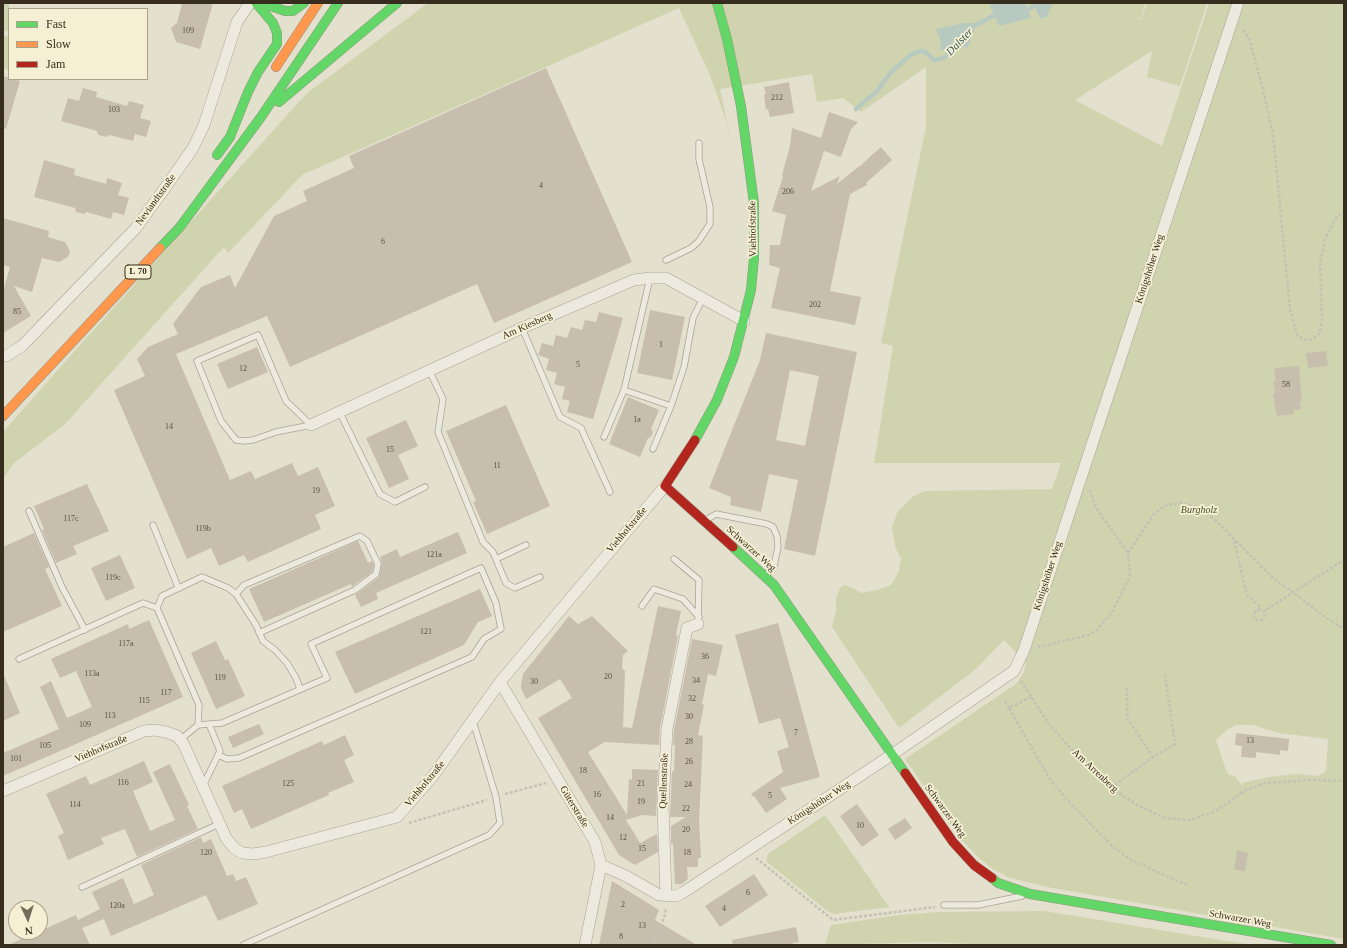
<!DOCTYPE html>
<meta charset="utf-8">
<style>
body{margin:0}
#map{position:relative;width:1347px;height:948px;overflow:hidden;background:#e3e0cd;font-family:"Times New Roman",serif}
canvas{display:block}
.frame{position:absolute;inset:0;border:4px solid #372d1e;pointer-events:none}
.legend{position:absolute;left:8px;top:8px;width:140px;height:72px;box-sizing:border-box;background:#f5efd3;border:1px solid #a9a18b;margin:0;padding:5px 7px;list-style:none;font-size:12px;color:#372d1e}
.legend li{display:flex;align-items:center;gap:8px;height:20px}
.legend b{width:20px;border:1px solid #a9a18b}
.north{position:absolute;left:8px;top:900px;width:40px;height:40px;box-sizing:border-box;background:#f5efd3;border:1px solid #a9a18b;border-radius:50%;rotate:176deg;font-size:11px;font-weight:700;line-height:16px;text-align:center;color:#372d1e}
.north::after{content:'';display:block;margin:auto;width:14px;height:18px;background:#736c5b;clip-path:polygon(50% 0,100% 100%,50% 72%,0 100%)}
</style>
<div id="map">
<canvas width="1347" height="948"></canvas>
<div class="frame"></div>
<ul class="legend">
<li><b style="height:5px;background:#63d668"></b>Fast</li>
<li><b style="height:5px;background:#ff974d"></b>Slow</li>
<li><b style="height:5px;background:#b3261e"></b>Jam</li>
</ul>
<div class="north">N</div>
</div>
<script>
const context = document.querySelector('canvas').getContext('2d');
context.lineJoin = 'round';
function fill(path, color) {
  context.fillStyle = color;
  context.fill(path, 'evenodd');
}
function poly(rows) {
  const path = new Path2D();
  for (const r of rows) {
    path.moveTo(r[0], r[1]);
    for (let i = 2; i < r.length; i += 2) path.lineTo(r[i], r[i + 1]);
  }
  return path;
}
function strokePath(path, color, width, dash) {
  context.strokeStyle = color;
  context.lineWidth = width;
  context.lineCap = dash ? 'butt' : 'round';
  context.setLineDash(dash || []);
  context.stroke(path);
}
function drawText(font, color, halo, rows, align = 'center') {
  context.font = font + ' "Times New Roman",serif';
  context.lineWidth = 3.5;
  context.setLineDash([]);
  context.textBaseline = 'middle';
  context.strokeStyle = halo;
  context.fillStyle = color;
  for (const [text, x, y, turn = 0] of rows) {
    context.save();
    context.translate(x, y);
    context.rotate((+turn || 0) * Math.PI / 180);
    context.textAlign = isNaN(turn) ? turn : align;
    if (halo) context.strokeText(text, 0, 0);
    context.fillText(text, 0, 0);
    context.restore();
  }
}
fill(poly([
 [3,3,9,3,9,32,3,30],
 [428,3,1145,3,1141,18,1133,18,1141,19,1147,3,1207,3,1180,86,1147,77,1152,51,1075,100,1162,146,1209,3,1344,3,1344,939,1052,888,1010,878,991,868,975,854,960,838,905,759,1016,684,1024,672,1026,663,1004,640,976,669,899,728,832,627,836,611,836,598,840,588,845,585,862,593,877,590,891,585,899,571,901,559,895,546,892,527,898,511,912,497,925,491,1052,489,1061,463,874,463,893,346,881,343,926,127,926,67,861,112,843,98,817,102,812,74,720,89,733,152,726,121,718,98,709,73,679,8,302,175,228,253,224,247,65,424,13,464,3,479,3,432,81,344,306,94],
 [1236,725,1253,725,1279,733,1328,739,1326,771,1318,776,1296,774,1268,777,1242,783,1242,786,1235,776,1229,775,1226,770,1216,740,1228,729],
 [3,35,9,36,8,70,3,68],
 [825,815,856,859,889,907,834,914,827,911,766,861,768,854],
 [1044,911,1252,945,996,945,929,942,821,945,825,944,831,925,899,915,939,912]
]), '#cfd4af');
fill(poly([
 [989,3,1026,3,1031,18,999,26],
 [1034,3,1053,3,1047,17,1041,19,1037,13],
 [963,23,973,23,976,25,968,47,939,50,941,42,936,29]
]), '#b8cac0');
strokePath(poly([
 [1022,11,1028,10,1035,5,1036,3],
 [973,28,976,25,995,15,999,14],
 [856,109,877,91,891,72,912,54,921,51,925,52,934,60,944,58,958,44]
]), '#b8cac0', 4.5);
fill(poly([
 [182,3,213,3,200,49,176,42,171,28,177,23],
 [546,68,632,262,494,323,477,284,290,367,267,316,176,354,230,480,251,471,255,479,292,463,298,476,318,467,335,506,315,515,321,529,248,562,244,555,219,566,211,548,187,559,114,390,145,376,137,359,148,347,178,334,173,324,201,287,230,275,235,288,274,216,307,201,303,191,354,168,349,156],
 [3,76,20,81,6,129,3,128],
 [789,82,794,113,770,117,768,109,766,110,764,94,766,94,764,87],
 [83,88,97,92,96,97,127,106,129,101,144,105,140,118,151,121,146,137,135,134,133,141,109,135,106,137,98,135,97,131,61,121,68,98,79,101],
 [829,112,858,122,851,129,841,157,824,151,811,191,840,176,837,184,858,167,863,164,862,164,881,147,892,160,866,183,867,185,850,194,830,291,861,297,855,325,771,308,780,268,769,265,770,245,780,245,786,215,772,211,783,176,782,175,790,146,792,128,821,138],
 [44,160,75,169,74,175,106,184,107,178,122,183,118,195,129,198,124,215,113,212,111,219,86,212,84,214,76,212,75,208,34,197],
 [3,218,49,231,48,237,65,242,70,251,68,257,59,262,42,258,32,292,14,286,31,316,3,333,3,292,10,267,3,265],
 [650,310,685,317,672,380,637,373],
 [599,312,623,318,593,419,567,412,570,401,562,399,565,387,554,384,557,373,546,370,549,359,538,355,542,343,553,346,556,335,567,338,571,327,582,330,585,320,596,322],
 [766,333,857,352,815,556,784,549,798,480,769,474,761,512,730,505,731,497,709,488,760,360],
 [790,370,819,376,805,446,776,440],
 [257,347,268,372,228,389,217,364],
 [1326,351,1328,366,1308,368,1306,353],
 [1299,366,1302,402,1300,402,1301,410,1294,410,1294,414,1277,416,1273,395,1275,392,1273,381,1276,381,1274,368],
 [628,397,659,410,651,429,653,432,651,437,648,438,640,457,609,444],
 [506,405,550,506,487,534,473,502,476,501,446,431],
 [406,420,418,446,398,455,409,479,389,488,366,438],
 [87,484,109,531,73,546,77,554,56,563,42,530,44,529,34,506],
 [458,532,467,553,376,593,378,599,361,607,355,595,379,577,382,564,380,557,397,549,400,557],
 [34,533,49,567,45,569,62,606,3,632,3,547],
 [358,541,368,563,372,561,374,565,372,572,353,586,352,587,351,584,264,622,249,589],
 [120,555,135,588,106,601,91,568],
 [480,589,492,616,478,622,464,645,355,694,335,652],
 [658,606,681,611,676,635,678,636,660,728,659,745,605,742,588,752,627,815,629,779,632,780,632,769,658,770,656,816,642,815,626,820,640,843,657,834,658,852,635,865,619,855,538,718,572,698,560,679,526,699,521,688,521,685,523,674,569,616,578,624,592,616,628,651,623,655,622,668,625,671,623,727,632,728],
 [149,620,183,697,3,776,3,753,59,729,40,687,51,681,67,718,92,707,76,671,60,678,51,659,128,624,129,629],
 [778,623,820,777,780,788,787,799,766,813,754,796,752,796,751,794,783,772,777,751,789,747,780,718,759,724,735,635],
 [692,639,723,645,716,676,708,674,702,704,704,705,698,735,703,736,699,821,701,858,698,858,698,867,687,867,688,879,682,884,675,884,673,843,671,844,671,826,686,817,670,817,672,771,674,771,675,745,673,745,674,730],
 [216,641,225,660,228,659,245,696,216,709,191,653],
 [3,673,20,713,3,721],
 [259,724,264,734,233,748,228,737],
 [1236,733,1289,739,1288,751,1280,750,1280,755,1256,752,1256,758,1241,757,1242,746,1235,745],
 [345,735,354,755,344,760,354,782,328,793,329,795,251,829,242,809,234,813,222,786,322,741,324,745],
 [144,761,153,782,133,791,150,831,175,820,153,772,170,764,189,805,187,806,198,829,137,857,125,829,101,838,104,844,68,860,58,836,64,833,46,794,86,776,90,785],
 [857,804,879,835,862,847,840,816],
 [905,818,912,828,895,840,888,829],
 [201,837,203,843,211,839,227,876,233,874,236,881,246,877,258,904,218,921,206,895,111,936,104,919,82,928,90,945,8,945,37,932,40,932,40,931,76,915,78,920,100,909,92,892,123,878,134,904,154,895,141,865],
 [1237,850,1248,853,1245,872,1234,869],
 [754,874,768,895,720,927,705,906],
 [612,881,659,910,655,920,697,945,599,945],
 [796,927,799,942,785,945,733,945,732,940]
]), '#c8beae');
const lane = poly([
 [666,260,691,248,698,242,710,224,710,207,699,159,699,143],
 [522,328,560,417,581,428,610,492],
 [258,335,286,401,311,425,276,432,253,440,244,441,236,440,221,421,197,361,258,335],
 [429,370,443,399,438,432,483,542,493,552,506,583,515,588,540,577],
 [624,390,650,278],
 [339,411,380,494,395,502,425,487],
 [604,437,624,390,671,406],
 [653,449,671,406,684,367,693,318,703,298],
 [29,511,62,587,85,630],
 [706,520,716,514,767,524,773,527,777,536,778,547,774,566,766,575],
 [153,525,178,587],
 [496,559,526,545],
 [674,559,699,580,698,624],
 [236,594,244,585,360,536,367,541,378,564,376,574,355,590,259,633],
 [642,606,654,589,683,599,699,617],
 [157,608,162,596,202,577,228,588,236,594,256,625,263,641,275,650,287,663,296,678,300,689],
 [19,659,143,603,157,608,199,705,198,725],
 [180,740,198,725,222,723,327,678,311,644,481,568,496,603,501,629,484,639,472,657,239,758,227,759,218,755],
 [203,786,220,751,209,724],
 [82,887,219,824],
 [944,905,978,905,1022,896],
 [243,945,489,835,500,823,496,797,473,721]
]);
const street = poly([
 [3,356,6,356,22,346,136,228,165,188,193,148,204,125,237,22,250,3],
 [311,425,522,328,634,280,650,278,666,278,744,321],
 [500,682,595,842,601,865,585,945],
 [3,791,144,731,155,730,166,732,177,736,183,743,226,838,234,848,242,853,253,854,266,852,397,817,433,776,500,682,665,486],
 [601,865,626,876,659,895,676,896,684,892,884,760,1014,671,1024,650,1238,3],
 [666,896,663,807,667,729,687,628,698,624]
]);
const fast = poly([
 [262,3,285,11,293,11,304,3],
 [279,102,397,3],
 [217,155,230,137,248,92,258,72,277,44,277,33,273,23,256,3],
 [160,248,180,227,261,117,338,3],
 [695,440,717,400,734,357,751,290,754,258,754,203,741,106,727,39,717,3],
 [733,547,774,585,905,773],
 [992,878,998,883,1030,894,1331,945]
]);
const slow = poly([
 [276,67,318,3],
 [3,416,160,248]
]);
const jam = poly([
 [695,440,665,486,733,547],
 [905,773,953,842,974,865,992,878]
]);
strokePath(lane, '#a8a496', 7);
strokePath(street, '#a8a496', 12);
strokePath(fast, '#989486', 10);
strokePath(slow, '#989486', 10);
strokePath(jam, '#989486', 10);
strokePath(poly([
 [1243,30,1249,38,1262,86,1273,134,1290,309,1297,335,1305,340,1312,339,1319,334,1322,321,1320,262,1326,237,1336,218,1344,211],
 [1234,541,1247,595,1260,607,1260,609,1256,610,1253,616,1257,620,1262,620,1265,615,1264,611,1344,560],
 [1128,553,1154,514,1164,506,1180,503,1198,507,1214,519,1276,581,1294,593,1325,617,1344,629],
 [1038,647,1088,635,1097,630,1111,614,1130,576,1128,553,1096,508,1090,490],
 [1021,681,1048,723,1081,760,1111,788,1139,806,1165,818,1191,820,1216,811,1246,790,1265,783,1310,780,1344,781],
 [787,687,797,684],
 [1127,688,1127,718,1153,757],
 [1031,697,1009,708,1049,778,1072,805,1113,847,1131,860,1187,885],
 [1005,701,1009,708],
 [1111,788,1153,757,1175,744,1165,675],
 [505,794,546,783],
 [409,823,487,800],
 [756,858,833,920,935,907],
 [653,945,665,915,666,908]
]), '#c4c1b5', 2.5, [3, 2]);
strokePath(lane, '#ece9de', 5.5);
strokePath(street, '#ece9de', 11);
strokePath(fast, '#63d668', 9);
strokePath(slow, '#ff974d', 9);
strokePath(jam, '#b3261e', 9);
drawText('8px', '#5b5142', null, [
 ["109",188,31],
 ["212",777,98],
 ["103",114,110],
 ["4",541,186],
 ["206",788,192],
 ["6",383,242],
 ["202",815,305],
 ["85",17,312],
 ["1",661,345],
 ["5",578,365],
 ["12",243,369],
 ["58",1286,385],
 ["1a",637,420],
 ["14",169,427],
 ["15",390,450],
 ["11",497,466],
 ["19",316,491],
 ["117c",71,519],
 ["119b",203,529],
 ["121a",434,555],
 ["119c",113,578],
 ["121",426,632],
 ["117a",126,644],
 ["36",705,657],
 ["113a",92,674],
 ["20",608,677],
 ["119",220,678],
 ["34",696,681],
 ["30",534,682],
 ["117",166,693],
 ["32",692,699],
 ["115",144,701],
 ["113",110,716],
 ["30",689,717],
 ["109",85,725],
 ["7",796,733],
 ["13",1250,741],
 ["28",689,742],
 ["105",45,746],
 ["101",16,759],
 ["26",689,762],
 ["18",583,771],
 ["116",123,783],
 ["125",288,784],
 ["21",641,784],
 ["24",688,785],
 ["16",597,795],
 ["5",770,796],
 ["19",641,802],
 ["114",75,805],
 ["22",686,809],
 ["14",610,818],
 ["10",860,826],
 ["20",686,830],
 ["12",623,838],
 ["15",642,849],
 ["120",206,853],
 ["18",687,853],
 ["6",748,893],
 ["2",623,905],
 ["120a",117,906],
 ["4",724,909],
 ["13",642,926],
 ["8",621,937]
]);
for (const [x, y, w] of [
 [138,272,26]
]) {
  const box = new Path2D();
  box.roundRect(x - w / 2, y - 7, w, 14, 3);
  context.fillStyle = '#f5efd3';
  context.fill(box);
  strokePath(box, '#372d1e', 1);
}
drawText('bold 9px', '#372d1e', null, [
 ["L 70",138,272]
]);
drawText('10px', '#372d1e', '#f5efd3', [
 ["Neviandtstraße",156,200,-54],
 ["Viehhofstraße",753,229,-91],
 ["Königshöher Weg",1150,269,-72],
 ["Am Kiesberg",527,326,-24],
 ["Viehhofstraße",627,530,-50],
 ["Schwarzer Weg",751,549,42],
 ["Königshöher Weg",1048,576,-72],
 ["Viehhofstraße",101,749,-23],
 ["Am Arrenberg",1095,771,43],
 ["Quellenstraße",664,781,-88],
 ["Viehhofstraße",425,784,-50],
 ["Königshöher Weg",819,803,-33],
 ["Güterstraße",574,807,59],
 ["Schwarzer Weg",945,811,54],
 ["Schwarzer Weg",1240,919,10]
]);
drawText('italic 10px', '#425325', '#f5efd3', [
 ["Burgholz",1199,510]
]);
drawText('italic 11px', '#2e5457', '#f5efd3', [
 ["Dalster",960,42,-46]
]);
</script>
